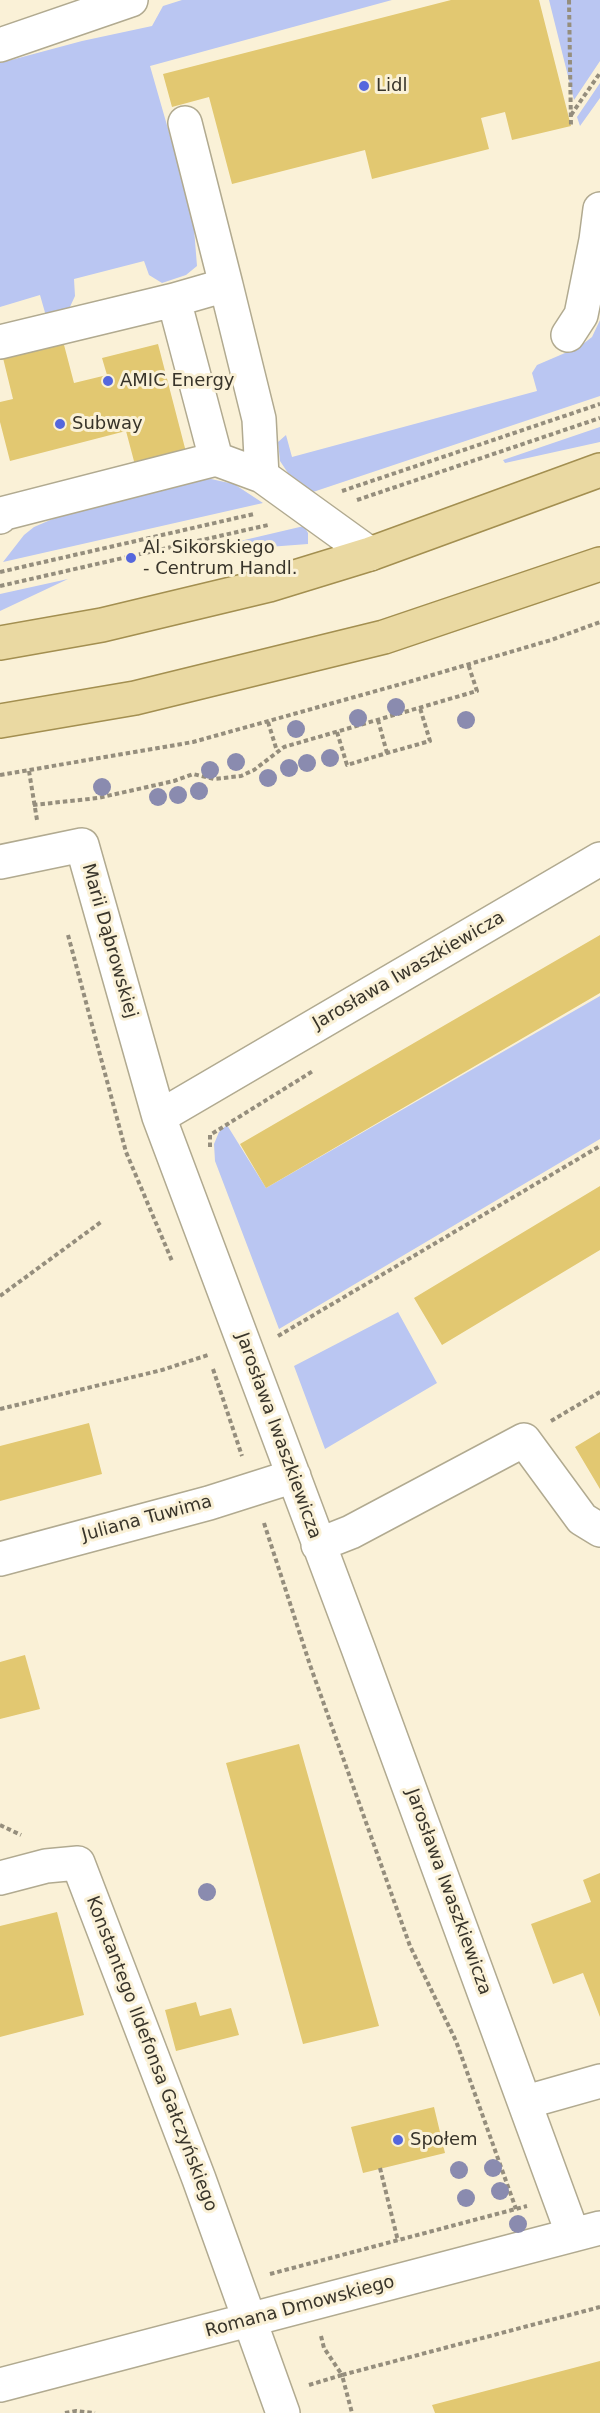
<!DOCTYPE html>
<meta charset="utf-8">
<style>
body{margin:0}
canvas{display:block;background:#faf1d7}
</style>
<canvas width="600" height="2413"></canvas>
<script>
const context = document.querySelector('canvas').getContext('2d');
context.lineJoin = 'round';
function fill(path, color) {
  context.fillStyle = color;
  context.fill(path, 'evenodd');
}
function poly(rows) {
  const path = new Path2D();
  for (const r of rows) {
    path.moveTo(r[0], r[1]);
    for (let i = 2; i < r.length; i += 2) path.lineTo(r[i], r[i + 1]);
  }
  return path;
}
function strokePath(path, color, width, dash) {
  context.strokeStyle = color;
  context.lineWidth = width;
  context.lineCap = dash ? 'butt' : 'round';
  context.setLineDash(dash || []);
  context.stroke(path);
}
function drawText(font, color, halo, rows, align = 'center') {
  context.font = font + ' "DejaVu Sans",sans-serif';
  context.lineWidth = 6;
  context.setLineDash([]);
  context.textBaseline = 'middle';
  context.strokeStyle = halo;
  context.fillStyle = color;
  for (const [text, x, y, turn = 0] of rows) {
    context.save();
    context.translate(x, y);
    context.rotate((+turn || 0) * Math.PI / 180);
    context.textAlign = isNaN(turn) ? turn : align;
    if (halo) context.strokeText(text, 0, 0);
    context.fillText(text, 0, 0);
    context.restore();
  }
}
fill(poly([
 [182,0,392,0,150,66,193,216,197,266,186,275,162,283,149,275,144,261,74,279,75,296,69,309,46,316,40,295,0,307,0,63,82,41,152,26,163,6],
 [549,0,600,0,600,61,574,100],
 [600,83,600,98,580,126,577,117],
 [600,320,600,396,313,492,288,473,280,461,278,442,286,435,292,457,537,391,532,373,537,365,579,347,592,337],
 [600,427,600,442,505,463,503,460],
 [211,479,234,484,263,503,3,562,24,535,34,527,62,515,197,480],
 [304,526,308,533,308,544,189,553],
 [68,579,0,611,0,594],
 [600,996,600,1139,279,1329,215,1161,214,1144,219,1132,227,1125,266,1188],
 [398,1312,437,1383,325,1449,294,1366]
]), '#bac6f2');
fill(poly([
 [451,0,539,0,571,126,512,140,505,112,481,118,489,149,372,179,365,150,232,184,209,97,172,107,163,74],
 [63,341,74,383,107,375,102,358,158,344,186,452,135,465,126,431,10,461,0,422,0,402,13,399,3,358],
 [600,935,600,993,266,1188,240,1144],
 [600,1186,600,1250,442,1345,414,1298],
 [89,1423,102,1474,0,1501,0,1446],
 [600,1432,600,1489,575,1447],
 [25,1655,40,1709,0,1719,0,1662],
 [299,1744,379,2026,303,2044,226,1763],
 [600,1873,600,2017,583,1973,553,1984,531,1924,591,1902,583,1880],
 [57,1912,84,2015,0,2037,0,1926],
 [196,2002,200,2016,231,2008,239,2035,176,2051,165,2010],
 [434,2107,445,2153,363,2173,351,2127],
 [600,2361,600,2413,435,2413,432,2405]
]), '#e2c871');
const minor = poly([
 [0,45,131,0],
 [185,123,226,285,174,300,216,459],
 [226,285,259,419,262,476],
 [568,335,581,315,596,240,600,209],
 [0,342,174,300],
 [0,517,1,514,216,459,262,476,370,554],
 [0,862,82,845,159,1117],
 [318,1545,351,1532,524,1440,582,1519,600,1530],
 [0,1559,209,1503,294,1476],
 [0,1878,46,1866,78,1863,199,2179,283,2413],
 [526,2102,600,2081],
 [573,2235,358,1648,159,1117,600,859],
 [0,2385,600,2228]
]);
const major = poly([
 [0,643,102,625,269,585,370,554,600,470],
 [0,721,135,698,384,637,600,564]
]);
strokePath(minor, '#b1aa90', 36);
strokePath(major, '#a38f50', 36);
strokePath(poly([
 [569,0,571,126],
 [571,115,600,73],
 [342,491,600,404],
 [357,500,600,418],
 [0,572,254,514],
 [0,586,268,525],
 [378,720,387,753],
 [268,722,277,751],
 [337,732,347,765,387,753,430,741,420,708],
 [29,771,37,820],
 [0,775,193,742,412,681,551,640,600,622],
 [33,805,98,798,174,781,193,774,214,779,241,776,254,770,284,747,477,691,468,664],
 [68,935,126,1152,172,1261],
 [210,1147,210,1135,313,1071],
 [0,1296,101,1222],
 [278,1336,600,1146],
 [213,1369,242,1456],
 [0,1409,162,1370,208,1355],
 [551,1421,600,1392],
 [264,1523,310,1665,410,1946,456,2041,516,2209],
 [0,1825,21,1835],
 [380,2168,398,2241],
 [270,2274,527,2206],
 [321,2336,324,2348,342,2375,600,2307],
 [309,2385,342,2375,352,2413],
 [65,2413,76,2411,95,2413]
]), '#958e7d', 4, [4.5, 3]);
strokePath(minor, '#fff', 33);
strokePath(major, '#ead9a2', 33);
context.fillStyle = '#8a8baf';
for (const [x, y] of [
 [396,707],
 [358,718],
 [466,720],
 [296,729],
 [330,758],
 [236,762],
 [307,763],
 [289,768],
 [210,770],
 [268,778],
 [102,787],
 [199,791],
 [178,795],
 [158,797],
 [207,1892],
 [493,2168],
 [459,2170],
 [500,2191],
 [466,2198],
 [518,2224]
]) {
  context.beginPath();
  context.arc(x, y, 9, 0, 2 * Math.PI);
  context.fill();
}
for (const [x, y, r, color] of [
 [364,86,6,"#5567dd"],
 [108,381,6,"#5567dd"],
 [60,424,6,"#5567dd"],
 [131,558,6,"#5567dd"],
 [398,2140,6,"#5567dd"]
]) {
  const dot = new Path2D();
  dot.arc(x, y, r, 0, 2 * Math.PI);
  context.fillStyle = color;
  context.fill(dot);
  strokePath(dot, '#faf1d7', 2);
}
drawText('18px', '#38342a', '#faf1d7', [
 ["Lidl",376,86],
 ["AMIC Energy",120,381],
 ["Subway",72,424],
 ["Al. Sikorskiego",143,548],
 ["- Centrum Handl.",143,569],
 ["Społem",410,2140]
], 'left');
drawText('18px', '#38342a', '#faf1d7', [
 ["Marii Dąbrowskiej",109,941,74],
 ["Jarosława Iwaszkiewicza",409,971,-30],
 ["Jarosława Iwaszkiewicza",278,1436,70],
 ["Juliana Tuwima",147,1519,-15],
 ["Jarosława Iwaszkiewicza",448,1892,70],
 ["Konstantego Ildefonsa Gałczyńskiego",151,2054,69],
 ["Romana Dmowskiego",300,2307,-15]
]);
</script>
